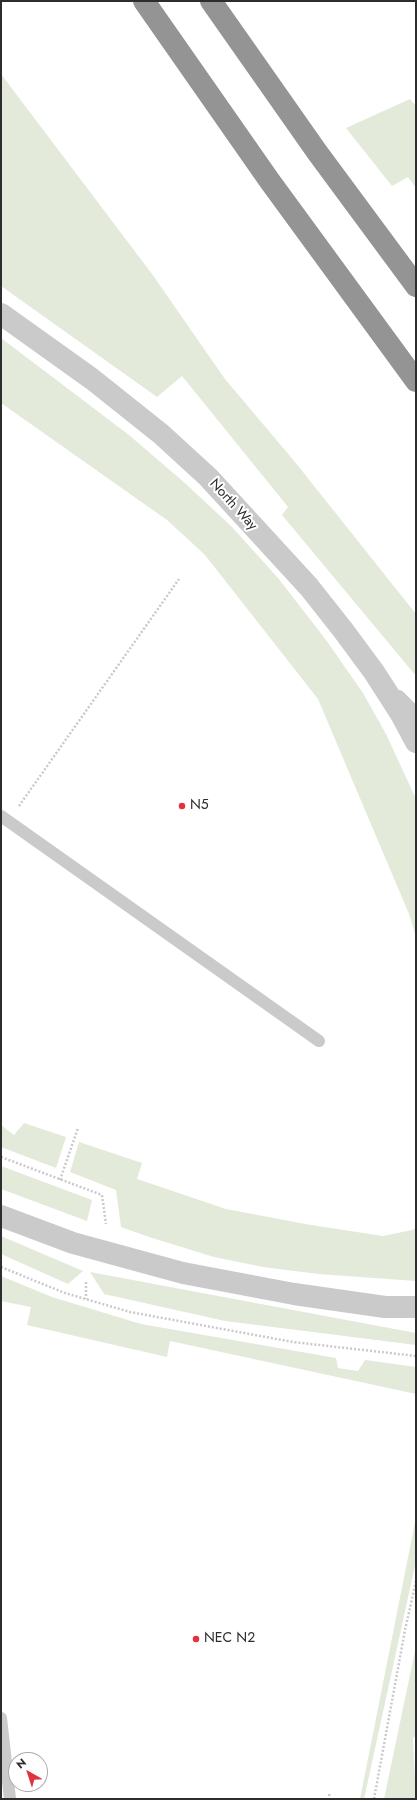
<!DOCTYPE html>
<style>
body{margin:0}
#map{position:relative;width:417px;height:1800px;overflow:hidden;background:#fff;font-family:Jost,sans-serif}
canvas{display:block}
.frame{position:absolute;inset:0;border:2px solid #2d2d2d;pointer-events:none}
.north{position:absolute;left:8px;top:1752px;width:40px;height:40px;box-sizing:border-box;background:#fff;border:1px solid #ababab;border-radius:50%;rotate:321deg;font-size:11px;font-weight:700;line-height:16px;text-align:center;color:#2d2d2d}
.north::after{content:'';display:block;margin:auto;width:14px;height:18px;background:#e03241;clip-path:polygon(50% 0,100% 100%,50% 72%,0 100%)}
</style>
<div id="map">
<canvas width="417" height="1800"></canvas>
<div class="frame"></div>
<div class="north">N</div>
</div>
<script>
const context = document.querySelector('canvas').getContext('2d');
context.lineJoin = 'round';
function fill(path, color) {
  context.fillStyle = color;
  context.fill(path, 'evenodd');
}
function poly(rows) {
  const path = new Path2D();
  for (const r of rows) {
    path.moveTo(r[0], r[1]);
    for (let i = 2; i < r.length; i += 2) path.lineTo(r[i], r[i + 1]);
  }
  return path;
}
function strokePath(path, color, width, dash) {
  context.strokeStyle = color;
  context.lineWidth = width;
  context.lineCap = dash ? 'butt' : 'round';
  context.setLineDash(dash || []);
  context.stroke(path);
}
function drawText(font, color, halo, rows, align = 'center') {
  context.font = font + ' Jost,sans-serif';
  context.lineWidth = 4;
  context.setLineDash([]);
  context.textBaseline = 'middle';
  context.strokeStyle = halo;
  context.fillStyle = color;
  for (const [text, x, y, turn = 0] of rows) {
    context.save();
    context.translate(x, y);
    context.rotate((+turn || 0) * Math.PI / 180);
    context.textAlign = isNaN(turn) ? turn : align;
    if (halo) context.strokeText(text, 0, 0);
    context.fillText(text, 0, 0);
    context.restore();
  }
}
fill(poly([
 [1,74,152,274,225,379,295,462,416,614,416,676,282,515,288,507,182,376,157,397,1,286],
 [410,99,416,106,416,188,408,177,392,186,346,128],
 [1,338,129,435,186,484,232,527,278,578,326,640,363,693,386,734,416,799,416,937,409,914,318,699,205,555,167,520,1,403],
 [24,1123,66,1137,56,1168,1,1147,1,1125,14,1135],
 [79,1142,142,1163,137,1179,226,1209,311,1225,383,1236,412,1230,416,1228,416,1281,318,1274,263,1267,214,1257,149,1237,121,1227,116,1190,70,1172],
 [1,1166,92,1200,87,1221,1,1189],
 [1,1236,83,1271,68,1284,1,1254],
 [90,1272,416,1333,416,1345,225,1321,104,1294],
 [1,1276,52,1297,141,1324,336,1358,338,1368,358,1371,365,1360,416,1367,416,1394,170,1341,167,1357,27,1325,31,1307,1,1301],
 [416,1517,416,1561,364,1799,360,1799],
 [416,1646,416,1736,413,1738,416,1799,384,1799]
]), '#e3eada');
strokePath(poly([
 [19,806,179,579],
 [1,1157,102,1195,106,1224],
 [60,1180,78,1128],
 [1,1267,65,1293,130,1312,293,1342,416,1356],
 [86,1282,86,1299],
 [329,1794,330,1799],
 [374,1799,405,1630,416,1581]
]), '#cacaca', 2.5, [2, 2]);
strokePath(poly([
 [399,696,416,713],
 [1,816,319,1041],
 [1,1718,10,1799]
]), '#cacaca', 12);
strokePath(poly([
 [1,1216,73,1243,183,1273,294,1294,385,1307,416,1307]
]), '#cacaca', 22);
strokePath(poly([
 [1,314,92,379,161,434,208,477,309,587,343,630,374,672,401,714,416,742]
]), '#cacaca', 22);
strokePath(poly([
 [144,1,269,180,416,381],
 [211,1,317,152,416,286]
]), '#949494', 22);
for (const [x, y, r, color] of [
 [182,806,4,"#e03241"],
 [196,1639,4,"#e03241"]
]) {
  const dot = new Path2D();
  dot.arc(x, y, r, 0, 2 * Math.PI);
  context.fillStyle = color;
  context.fill(dot);
  strokePath(dot, '#fff', 1.5);
}
drawText('14px', '#2d2d2d', '#fff', [
 ["North Way",233,505,48]
]);
drawText('14px', '#2d2d2d', '#fff', [
 ["N5",190,806],
 ["NEC N2",204,1639]
], 'left');
</script>
